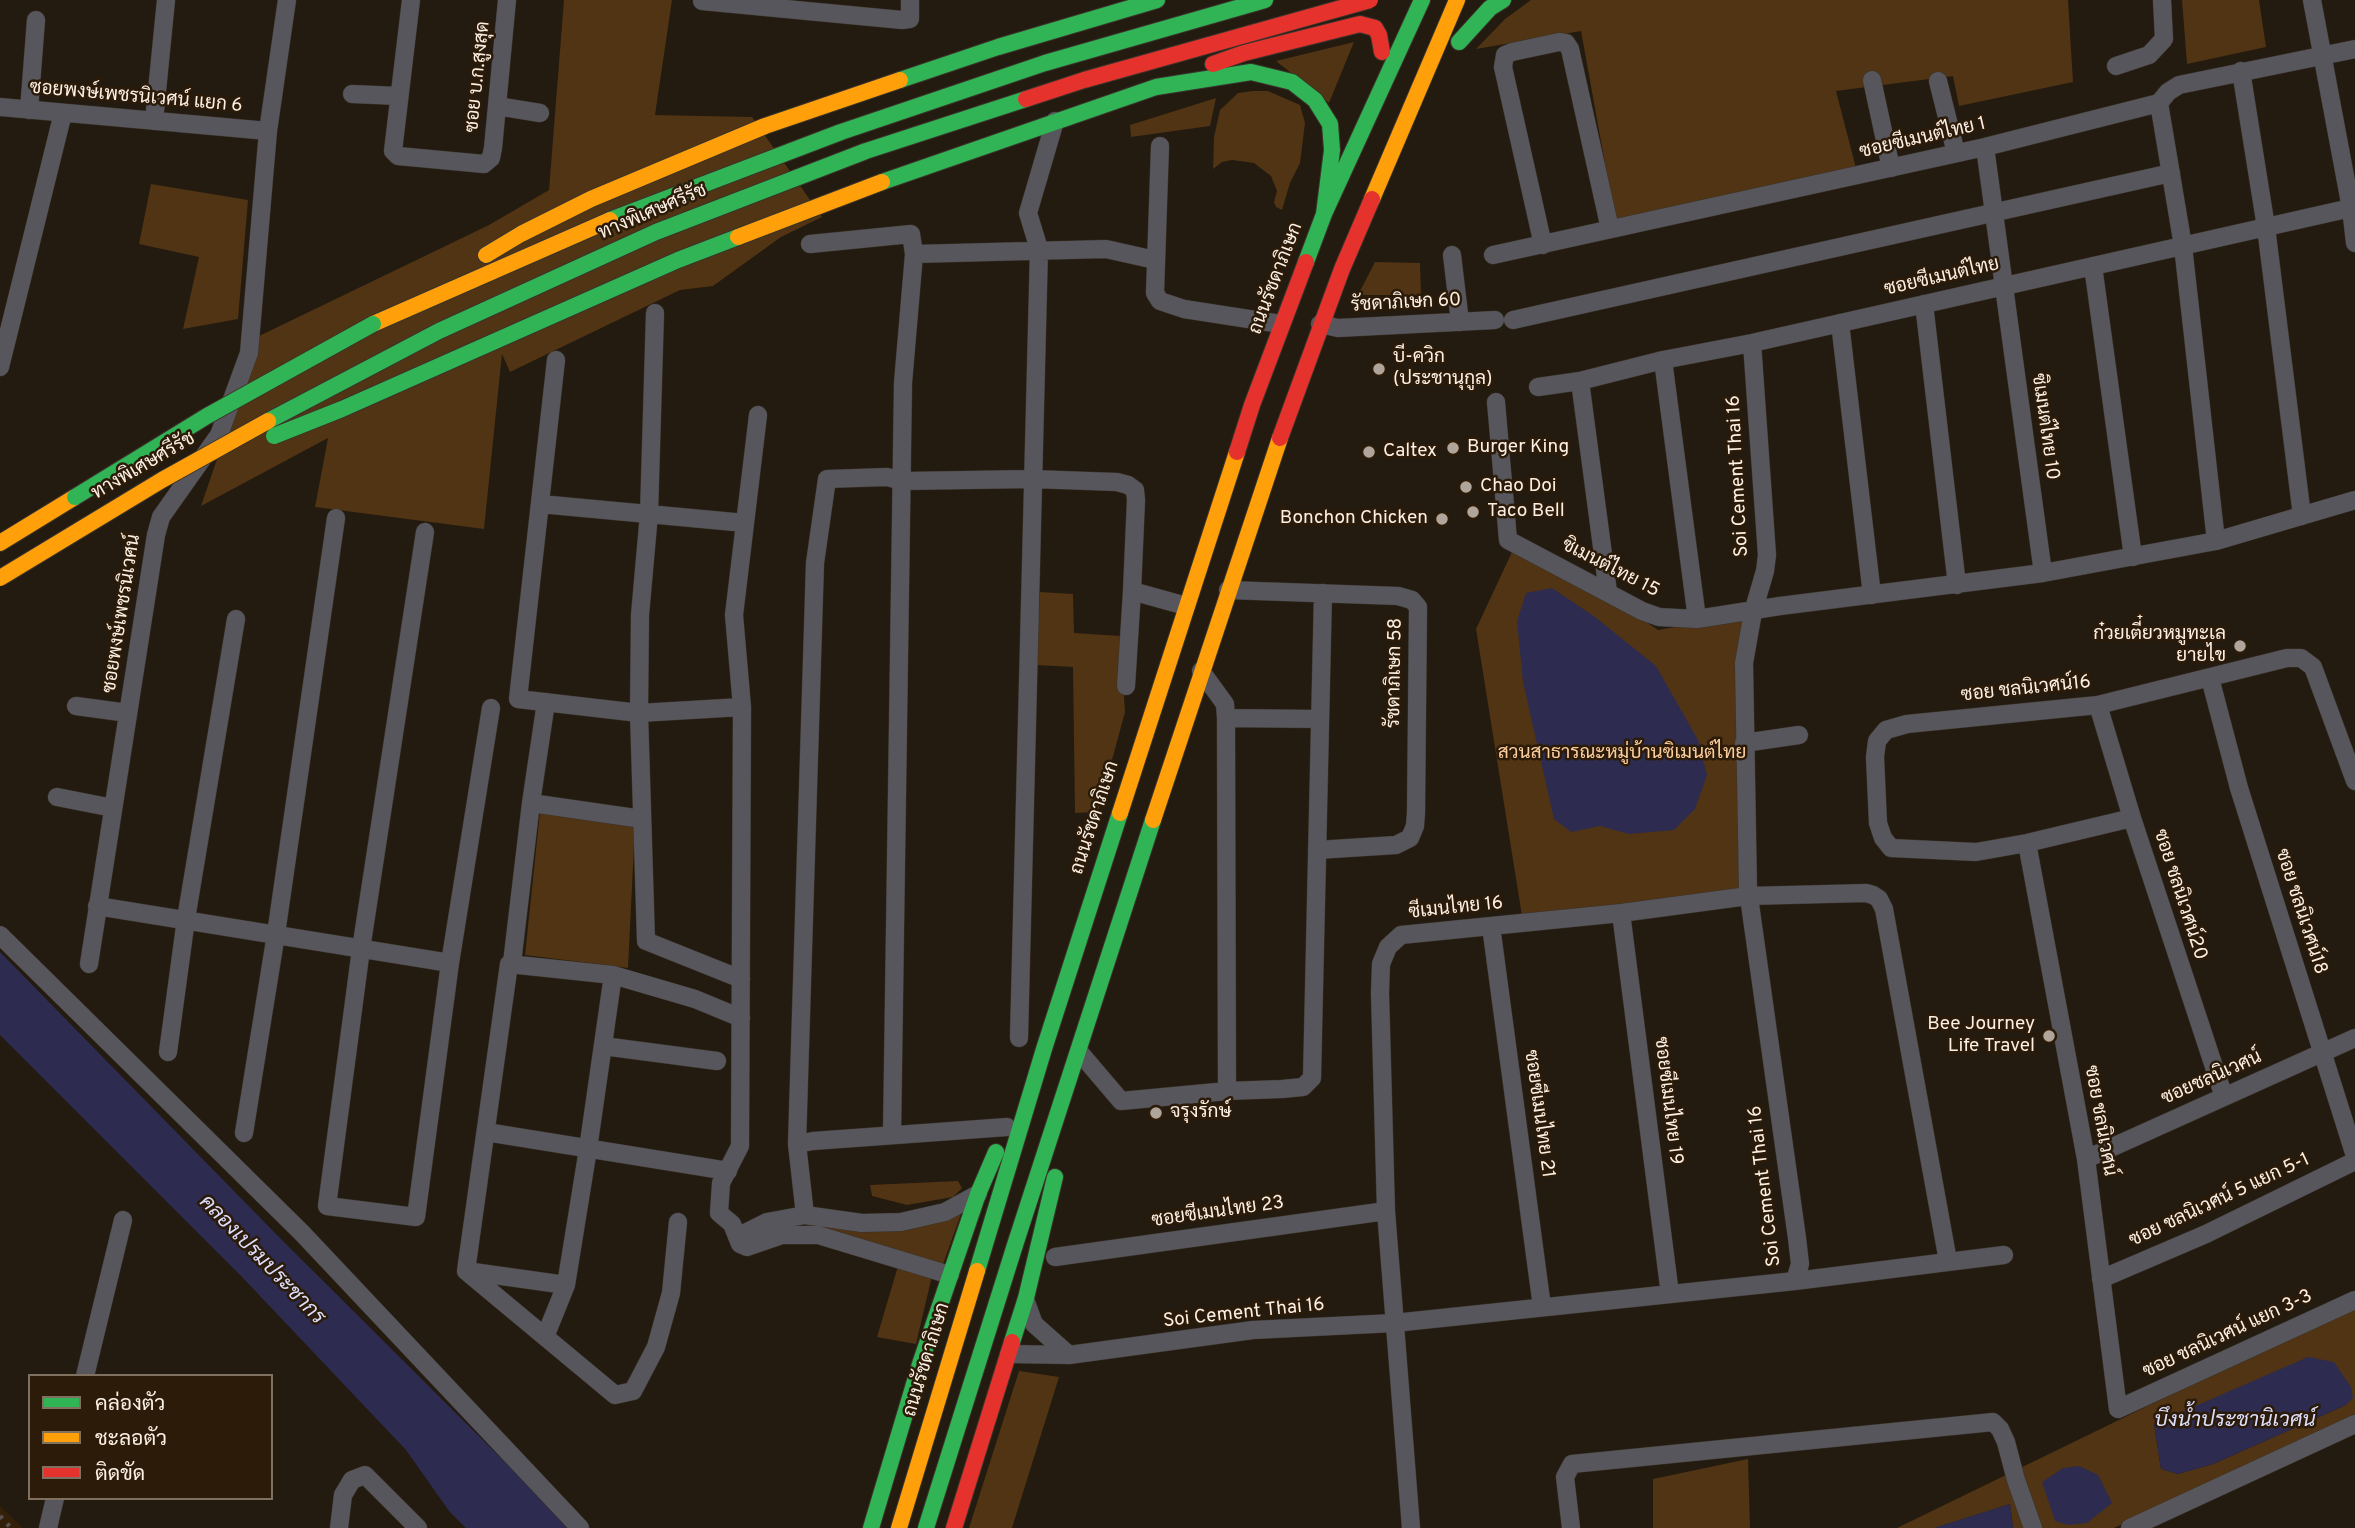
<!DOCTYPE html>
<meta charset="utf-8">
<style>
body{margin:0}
#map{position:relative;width:2355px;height:1528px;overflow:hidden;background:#231a10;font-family:Overpass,Sarabun,sans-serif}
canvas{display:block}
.legend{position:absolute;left:28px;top:1374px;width:245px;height:126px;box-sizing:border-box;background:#2b1b08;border:2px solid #7f7060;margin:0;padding:9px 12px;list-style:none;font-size:21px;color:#fcf0e5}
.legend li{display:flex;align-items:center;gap:14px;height:35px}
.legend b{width:35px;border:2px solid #7f7060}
</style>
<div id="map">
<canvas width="2355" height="1528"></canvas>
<ul class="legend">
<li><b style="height:9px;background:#30b455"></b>คล่องตัว</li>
<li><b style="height:9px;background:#ff9f0a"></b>ชะลอตัว</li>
<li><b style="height:9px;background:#e5322d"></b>ติดขัด</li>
</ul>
</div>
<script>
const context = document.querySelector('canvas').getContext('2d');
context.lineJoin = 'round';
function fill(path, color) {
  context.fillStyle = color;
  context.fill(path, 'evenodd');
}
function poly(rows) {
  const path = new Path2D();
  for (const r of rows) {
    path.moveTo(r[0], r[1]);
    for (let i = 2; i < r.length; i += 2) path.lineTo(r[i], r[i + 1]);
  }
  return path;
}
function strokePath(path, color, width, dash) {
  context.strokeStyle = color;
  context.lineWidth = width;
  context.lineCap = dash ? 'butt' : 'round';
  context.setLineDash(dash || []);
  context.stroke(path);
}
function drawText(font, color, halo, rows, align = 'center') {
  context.font = font + ' Overpass,Sarabun,sans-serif';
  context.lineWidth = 5;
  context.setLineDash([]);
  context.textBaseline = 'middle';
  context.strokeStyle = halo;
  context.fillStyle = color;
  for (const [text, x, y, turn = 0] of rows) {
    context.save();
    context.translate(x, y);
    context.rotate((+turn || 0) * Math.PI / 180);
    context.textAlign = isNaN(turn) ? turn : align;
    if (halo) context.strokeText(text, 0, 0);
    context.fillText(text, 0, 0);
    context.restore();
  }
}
fill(poly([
 [0,1506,23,1528,0,1528]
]), '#342009');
fill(poly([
 [564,0,672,0,655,115,752,117,822,217,781,237,713,286,680,290,510,372,502,354,484,529,315,507,328,438,201,506,259,336,489,225,549,190],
 [1531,0,2068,0,2073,82,1959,106,1953,76,1836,91,1856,168,1615,219,1581,31,1476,49,1505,19],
 [2182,0,2259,0,2266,47,2187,64],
 [1354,42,1329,103,1276,61],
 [1253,91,1268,91,1300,105,1305,123,1300,163,1290,183,1282,210,1276,207,1274,202,1277,191,1271,176,1254,163,1232,160,1222,162,1213,169,1214,137,1220,110,1238,93],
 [1216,98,1210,126,1131,137,1130,125],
 [151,184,248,200,238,319,183,329,199,257,139,244],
 [1375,262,1420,263,1421,295,1358,295],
 [1512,552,1598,590,1658,630,1751,614,1741,891,1522,916,1476,629],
 [1040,592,1073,594,1074,633,1120,636,1125,712,1098,812,1075,813,1073,667,1035,665],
 [540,812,635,826,628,968,525,955],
 [958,1181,962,1188,953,1197,907,1205,872,1196,870,1185],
 [961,1214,942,1267,802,1228,813,1222],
 [898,1266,932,1276,916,1344,877,1337],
 [2355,1305,2355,1415,2114,1528,2013,1528,2010,1504,1935,1528,1897,1528],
 [2346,1405,2213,1464,2178,1474,2161,1469,2154,1424],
 [1019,1371,1059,1377,1012,1528,969,1528],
 [1748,1459,1750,1528,1653,1528,1653,1479]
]), '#503413');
fill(poly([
 [1552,588,1595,617,1656,666,1698,740,1707,775,1695,809,1674,830,1629,834,1600,826,1571,832,1554,819,1523,682,1517,621,1526,593],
 [0,952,279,1237,511,1468,567,1528,466,1528,449,1511,406,1450,242,1277,0,1035],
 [2308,1357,2334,1362,2351,1387,2353,1398,2346,1405,2213,1464,2178,1474,2161,1469,2154,1424],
 [2079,1466,2098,1475,2112,1503,2087,1523,2068,1525,2055,1521,2042,1482,2063,1468],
 [2010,1504,2013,1528,1935,1528,1940,1526]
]), '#2d2b4f');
const street = poly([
 [411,0,393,151,398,156,484,164,491,158,493,148,507,0],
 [2312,0,2351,208,2355,243],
 [702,1,902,20,910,19,910,0],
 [2116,66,2149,55,2164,39,2162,0],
 [2241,71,2266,227,2302,516],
 [1872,80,1891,168],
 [1938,81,1956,153],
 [352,94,399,96],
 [2159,103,2183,246,2216,541],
 [497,106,540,113],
 [0,107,268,131],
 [29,110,36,20],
 [154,121,166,0],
 [1160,146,1155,293,1160,301,1184,309,1281,324],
 [1985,147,2043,573],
 [810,244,911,234,914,254,903,383,892,1135],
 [1543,245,1503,67,1505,55,1512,52,1559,42,1566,43,1570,49,1610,229],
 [914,254,1106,249,1155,260],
 [1452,255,1460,322],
 [1493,255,1985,147,2159,103,2168,92,2179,85,2355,49],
 [2093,266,2133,557],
 [1924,304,1957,585],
 [655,313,649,514,640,615,639,713,646,941,741,979],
 [1513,320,2171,173],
 [1840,323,1872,595],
 [1320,324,1338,328,1495,320],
 [1752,343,1767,555,1765,571,1753,612,1744,663,1748,890,1797,1238,1800,1264,1795,1281],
 [556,360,518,699,639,713,742,707],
 [1663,360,1697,619],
 [0,367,63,113],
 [1580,381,1608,592],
 [1538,387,1580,381,1663,360,1752,343,2355,207],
 [1496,402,1508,540,1642,611,1659,617,1697,619,1780,606,2043,573,2216,541,2355,500],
 [758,415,734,615,742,707,740,1146,721,1183,719,1213,732,1224,740,1244,747,1247,782,1235,818,1235,950,1275],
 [540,504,745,523],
 [425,532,361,949,327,1206,416,1217,450,963,491,708],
 [1228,590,1398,596,1412,600,1418,607,1416,813,1415,826,1410,838,1396,845,1317,850],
 [1201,671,1225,704,1226,718,1227,1091],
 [2210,678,2239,788,2355,1156],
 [1126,686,1132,591],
 [2098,705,2132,818,2224,1097],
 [76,706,128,713],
 [1226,718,1320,719],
 [1744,743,1799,735],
 [57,797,113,808],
 [531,803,642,819],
 [2132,818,2027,843,1976,852,1891,848,1883,838,1878,823,1875,757,1877,741,1886,730,1907,724,2098,705,2287,658,2301,658,2313,667,2355,781],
 [2027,843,2086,1159,2118,1409,2355,1300],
 [97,906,450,963],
 [1621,913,1670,1294],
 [1491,926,1542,1307],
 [0,935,302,1233,580,1528],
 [512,963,531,803,546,702],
 [89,964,156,535,161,517,219,435,249,353,268,131,287,0],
 [613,975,695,999,741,1018],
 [1019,1038,1039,249,1028,213,1055,121],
 [603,1046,717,1061],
 [168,1052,186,919,236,619],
 [1081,1054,1121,1101,1227,1091,1282,1089,1303,1087,1312,1078,1323,593],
 [486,1132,728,1171],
 [244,1133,276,934,336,518],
 [797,1144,813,1141,1007,1127],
 [2086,1159,2355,1038],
 [805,1215,797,1144,815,563,827,479,887,477,903,481,1032,479,1117,482,1128,485,1135,490,1136,500,1132,591,1186,606],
 [737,1237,767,1222,805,1215,862,1223,901,1222,945,1212,978,1194],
 [1055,1257,1386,1211],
 [466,1271,509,964,613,975,588,1149,566,1285,545,1337],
 [2101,1279,2206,1234,2355,1161],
 [566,1285,466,1271,615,1395,633,1391,656,1347,671,1293,678,1222],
 [1026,1302,1034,1324,1069,1355],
 [1009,1354,1069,1355,1253,1330,1394,1323,1795,1281,2004,1255],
 [85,1376,123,1220],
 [48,1528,55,1498],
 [339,1528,343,1495,352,1480,365,1475,418,1528],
 [1411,1528,1386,1211,1380,993,1381,964,1388,947,1401,935,1621,913,1748,896,1866,893,1873,895,1879,899,1884,909,1948,1261],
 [1571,1528,1565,1477,1572,1464,1993,1422,2000,1429,2006,1442,2016,1480,2033,1528],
 [2130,1528,2355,1424]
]);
const fast = poly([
 [1459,42,1490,8,1503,0],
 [900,80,998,47,1157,0],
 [882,182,1156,87,1251,72,1292,82,1315,100,1330,124,1332,150,1324,214],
 [610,220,841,132,1045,63,1265,0],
 [1306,262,1324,214,1422,0],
 [977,1271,1044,1049,1120,813],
 [1012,1342,1026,1298,1055,1177],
 [871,1528,920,1364,978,1194,996,1152],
 [926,1528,1015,1245,1153,820]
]);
const slow = poly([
 [1372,199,1457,0],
 [486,255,521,234,591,199,765,126,900,80],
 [373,324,610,220],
 [0,543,75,497],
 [1120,813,1237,452],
 [1153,820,1280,438],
 [899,1528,977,1271]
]);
const jam = poly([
 [1213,64,1244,53,1360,24,1375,28,1379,35,1382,52],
 [1280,438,1342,269,1372,199],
 [1237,452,1252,405,1306,262],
 [954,1528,1012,1342]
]);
strokePath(street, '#3b342b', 19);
strokePath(fast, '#3b342b', 18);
strokePath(slow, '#3b342b', 18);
strokePath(jam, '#3b342b', 18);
strokePath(street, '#57565c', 18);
strokePath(fast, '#30b455', 16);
strokePath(slow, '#ff9f0a', 16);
strokePath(jam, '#e5322d', 16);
strokePath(poly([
 [0,1516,11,1528]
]), '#585353', 4.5, [3.5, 7]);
const fastBridge = poly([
 [268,421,439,331,656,232,866,151,1026,99],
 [274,436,342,409,678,260,738,237],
 [75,497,207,416,373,324]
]);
const slowBridge = poly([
 [738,237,882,182],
 [0,578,162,480,268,421]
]);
const jamBridge = poly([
 [1026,99,1084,80,1370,0]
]);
strokePath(fastBridge, '#3b342b', 18, []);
strokePath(slowBridge, '#3b342b', 18, []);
strokePath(jamBridge, '#3b342b', 18, []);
strokePath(fastBridge, '#30b455', 16);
strokePath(slowBridge, '#ff9f0a', 16);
strokePath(jamBridge, '#e5322d', 16);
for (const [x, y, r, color] of [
 [1379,369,7,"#b0a59a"],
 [1453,448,7,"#b0a59a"],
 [1369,452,7,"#b0a59a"],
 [1466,487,7,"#b0a59a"],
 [1473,512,7,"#b0a59a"],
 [1442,519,7,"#b0a59a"],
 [2240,646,7,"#b0a59a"],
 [2049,1036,7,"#b0a59a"],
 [1156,1113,7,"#b0a59a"]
]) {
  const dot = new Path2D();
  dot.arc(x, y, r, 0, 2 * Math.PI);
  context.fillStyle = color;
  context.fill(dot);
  strokePath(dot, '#2b1b08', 2.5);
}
drawText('19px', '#fcf0e5', '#2b1b08', [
 ["ซอย บ.ก.สูงสุด",479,77,-84],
 ["ซอยพงษ์เพชรนิเวศน์ แยก 6",136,98,5],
 ["ซอยซีเมนต์ไทย 1",1923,139,-13],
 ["ทางพิเศษศรีรัช",653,213,-23],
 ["ซอยซีเมนต์ไทย",1942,278,-13],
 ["ถนนรัชดาภิเษก",1277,279,-69],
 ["รัชดาภิเษก 60",1406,304,-3],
 ["ซิเมนต์ไทย 10",2044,427,82],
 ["ทางพิเศษศรีรัช",144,467,-30],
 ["Soi Cement Thai 16",1739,476,-93],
 ["ซิเมนต์ไทย 15",1610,569,27],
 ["ซอยพงษ์เพชรนิเวศน์",123,614,-81],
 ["รัชดาภิเษก 58",1396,673,-89],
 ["ซอย ชลนิเวศน์16",2026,690,-6],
 ["ถนนรัชดาภิเษก",1096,818,-72],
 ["ซอย ชลนิเวศน์20",2179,895,72],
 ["ซีเมนไทย 16",1456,909,-6],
 ["ซอย ชลนิเวศน์18",2300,912,72],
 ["ซอยชลนิเวศน์",2212,1079,-24],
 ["ซอยซีเมนไทย 19",1667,1101,83],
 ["ซอยซีเมนไทย 21",1538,1114,82],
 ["ซอย ชลนิเวศน์",2099,1121,80],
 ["Soi Cement Thai 16",1766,1186,-97],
 ["ซอย ชลนิเวศน์ 5 แยก 5-1",2220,1201,-25],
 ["ซอยซีเมนไทย 23",1218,1213,-8],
 ["Soi Cement Thai 16",1244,1314,-6],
 ["ซอย ชลนิเวศน์ แยก 3-3",2228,1335,-25],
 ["ถนนรัชดาภิเษก",928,1360,-73]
]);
drawText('19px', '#fcf0e5', '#2b1b08', [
 ["บี-ควิก",1393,358],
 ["(ประชานุกูล)",1393,380],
 ["Burger King",1467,448],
 ["Caltex",1383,452],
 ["Chao Doi",1480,487],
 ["Taco Bell",1487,512],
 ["Bonchon Chicken",1428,519,"right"],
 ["ก๋วยเตี๋ยวหมูทะเล",2226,635,"right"],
 ["ยายไข",2226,657,"right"],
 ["Bee Journey",2035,1025,"right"],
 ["Life Travel",2035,1047,"right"],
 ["จรุงรักษ์",1170,1113]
], 'left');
drawText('19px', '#fbcd9e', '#2b1b08', [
 ["สวนสาธารณะหมู่บ้านซิเมนต์ไทย",1622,754]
]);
drawText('italic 21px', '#dcdefc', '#2b1b08', [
 ["คลองเปรมประชากร",261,1261,46],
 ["บึงน้ำประชานิเวศน์",2235,1422]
]);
</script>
